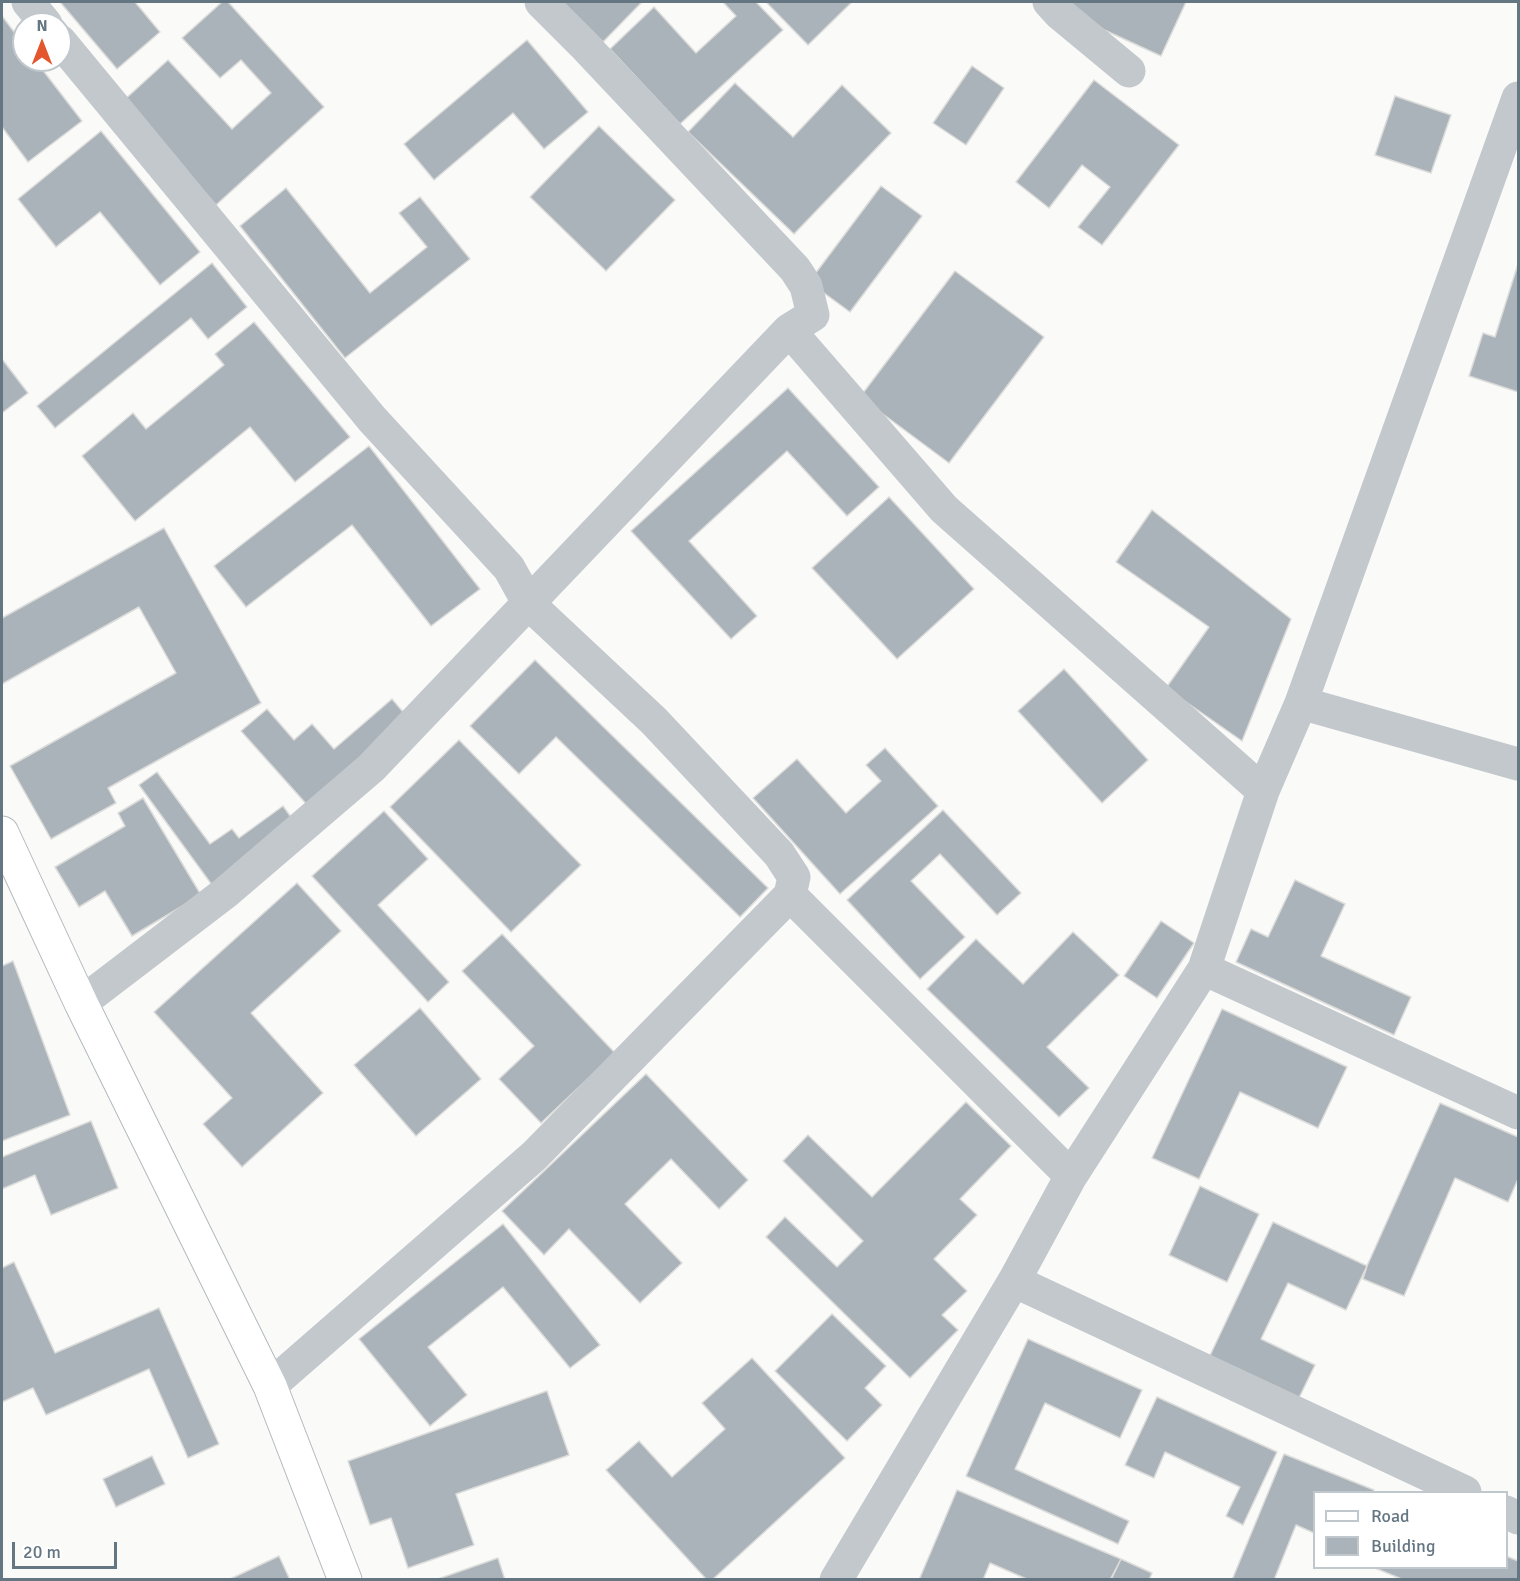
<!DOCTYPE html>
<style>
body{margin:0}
#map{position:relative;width:1520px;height:1581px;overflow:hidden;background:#fafaf8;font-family:Signika,sans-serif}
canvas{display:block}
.frame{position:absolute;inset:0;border:3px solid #657683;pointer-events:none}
.legend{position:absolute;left:1313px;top:1491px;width:195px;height:78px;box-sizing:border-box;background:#fff;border:2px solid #c1c8cd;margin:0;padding:8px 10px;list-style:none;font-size:18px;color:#657683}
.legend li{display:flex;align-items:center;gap:12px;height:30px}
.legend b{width:30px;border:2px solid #c1c8cd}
.north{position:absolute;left:12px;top:12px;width:60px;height:60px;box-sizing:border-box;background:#fff;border:2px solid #c1c8cd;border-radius:50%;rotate:0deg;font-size:16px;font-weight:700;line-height:24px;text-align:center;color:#657683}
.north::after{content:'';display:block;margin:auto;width:21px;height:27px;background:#e4572e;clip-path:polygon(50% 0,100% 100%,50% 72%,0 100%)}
.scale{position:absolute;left:12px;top:1542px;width:105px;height:27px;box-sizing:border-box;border:3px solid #657683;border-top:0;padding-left:8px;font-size:18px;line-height:21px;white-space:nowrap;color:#657683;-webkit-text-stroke:4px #fff;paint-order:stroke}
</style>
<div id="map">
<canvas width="1520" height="1581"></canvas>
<div class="frame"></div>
<ul class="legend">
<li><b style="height:8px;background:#fff"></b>Road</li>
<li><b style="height:16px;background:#aab3b9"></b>Building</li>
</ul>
<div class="north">N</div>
<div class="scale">20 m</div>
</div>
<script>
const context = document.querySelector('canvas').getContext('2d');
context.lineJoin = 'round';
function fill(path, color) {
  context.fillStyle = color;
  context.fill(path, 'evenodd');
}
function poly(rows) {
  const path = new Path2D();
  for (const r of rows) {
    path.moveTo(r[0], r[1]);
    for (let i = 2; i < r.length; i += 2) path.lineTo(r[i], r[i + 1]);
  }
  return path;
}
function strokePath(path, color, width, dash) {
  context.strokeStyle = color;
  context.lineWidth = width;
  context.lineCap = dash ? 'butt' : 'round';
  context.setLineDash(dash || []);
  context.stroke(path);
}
const building = poly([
 [60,2,135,2,160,32,117,69,60,2],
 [222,2,228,2,324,107,216,205,122,102,168,60,232,129,271,93,241,60,220,78,182,38,222,2],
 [561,2,642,2,603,42,561,2],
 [723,2,756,2,783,30,680,124,610,49,654,7,696,53,736,16,723,2],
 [766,2,852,2,808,45,766,2],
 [1067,2,1186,2,1161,56,1063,11,1067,2],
 [2,16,24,45,24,60,35,60,82,121,28,162,2,127,2,16],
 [527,40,588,112,544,149,513,113,434,180,404,144,527,40],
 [972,66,1004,88,966,145,933,123,972,66],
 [1094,80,1179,145,1102,245,1078,227,1110,187,1082,165,1049,208,1016,182,1094,80],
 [735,83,793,137,842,85,891,133,794,234,688,132,735,83],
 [1395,96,1451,115,1431,173,1375,155,1395,96],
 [599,126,675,200,606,271,530,197,599,126],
 [101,131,200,252,160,285,100,212,56,247,18,199,101,131],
 [881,186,922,216,850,312,809,282,881,186],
 [286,188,370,293,427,247,399,213,420,197,470,259,345,358,240,226,286,188],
 [212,263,247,307,208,339,191,318,55,428,37,406,212,263],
 [1518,264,1518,392,1469,376,1483,333,1495,337,1518,264],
 [955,271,1044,337,949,463,860,397,955,271],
 [254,322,350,437,295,482,250,427,135,521,82,456,133,413,146,429,224,365,215,354,254,322],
 [2,359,28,393,2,413,2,359],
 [788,388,879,487,847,516,787,451,689,541,757,616,731,639,631,531,788,388],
 [369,446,480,589,431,626,352,525,246,607,214,566,369,446],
 [889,497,974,589,897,659,812,568,889,497],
 [1152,510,1291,619,1242,741,1166,688,1209,627,1116,562,1152,510],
 [164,528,261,703,108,788,116,803,51,839,10,766,176,673,139,607,2,684,2,618,164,528],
 [535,660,768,888,740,917,556,737,519,774,470,726,535,660],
 [1064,669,1148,760,1102,803,1018,711,1064,669],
 [392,699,409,719,309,807,241,731,267,709,294,740,312,724,334,749,392,699],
 [459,740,581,865,511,932,390,807,459,740],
 [885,748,938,806,840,894,753,798,797,759,846,813,881,781,866,765,885,748],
 [157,772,210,844,232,829,239,838,283,806,296,824,212,885,139,785,157,772],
 [143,798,201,895,132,936,105,891,79,907,55,867,125,826,118,813,143,798],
 [943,810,1021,893,997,915,940,854,911,881,965,937,920,979,847,900,943,810],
 [384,811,428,859,378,905,449,982,428,1002,312,876,384,811],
 [1295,880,1345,904,1321,956,1411,997,1394,1035,1236,962,1251,929,1268,937,1295,880],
 [297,883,341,931,251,1013,323,1093,242,1167,203,1124,232,1098,154,1012,297,883],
 [1161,921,1194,943,1157,998,1124,976,1161,921],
 [1073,932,1119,975,1047,1047,1089,1088,1059,1117,927,989,976,939,1023,984,1073,932],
 [502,934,615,1053,541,1123,499,1079,534,1046,462,971,502,934],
 [13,961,70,1115,2,1141,2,966,13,961],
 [420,1008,481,1079,416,1136,354,1065,420,1008],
 [1222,1009,1347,1067,1318,1128,1240,1092,1199,1179,1152,1158,1222,1009],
 [646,1074,748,1180,719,1209,671,1159,625,1204,682,1263,640,1303,569,1229,544,1255,502,1211,646,1074],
 [966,1102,1011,1146,960,1199,977,1215,934,1259,967,1291,942,1315,958,1330,910,1378,766,1237,785,1217,837,1267,863,1241,783,1161,808,1135,872,1197,966,1102],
 [1440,1103,1518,1137,1518,1179,1508,1202,1455,1178,1404,1296,1363,1279,1367,1266,1440,1103],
 [91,1121,118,1188,51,1215,35,1175,2,1189,2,1157,91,1121],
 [1200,1186,1259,1214,1227,1282,1169,1255,1200,1186],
 [1273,1222,1367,1266,1346,1310,1288,1283,1261,1339,1315,1365,1295,1406,1206,1364,1273,1222],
 [503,1224,600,1345,570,1368,503,1287,428,1347,467,1395,430,1426,359,1339,503,1224],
 [14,1262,55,1353,159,1308,219,1444,188,1458,149,1369,46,1415,33,1388,2,1402,2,1268,14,1262],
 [832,1314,886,1366,865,1388,882,1405,847,1441,775,1371,832,1314],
 [1028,1339,1142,1390,1120,1438,1045,1403,1015,1469,1129,1521,1118,1544,966,1476,1028,1339],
 [752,1358,845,1458,712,1580,707,1580,606,1470,639,1441,672,1477,725,1429,702,1403,752,1358],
 [547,1391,569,1455,456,1494,474,1545,408,1568,391,1518,370,1525,348,1461,547,1391],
 [1157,1397,1277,1452,1243,1525,1226,1516,1240,1487,1165,1452,1154,1478,1125,1465,1157,1397],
 [1284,1454,1374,1490,1373,1492,1314,1492,1314,1533,1296,1525,1274,1580,1232,1580,1284,1454],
 [152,1456,165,1484,116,1507,103,1479,152,1456],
 [957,1490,1121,1559,1110,1580,1029,1580,990,1563,983,1580,919,1580,957,1490],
 [279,1556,290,1580,228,1580,279,1556],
 [1506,1556,1518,1561,1518,1580,1404,1580,1375,1568,1506,1568,1506,1556],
 [498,1558,505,1580,435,1580,498,1558],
 [1121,1559,1152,1573,1149,1580,1111,1580,1121,1559]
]);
fill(building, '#aab3b9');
strokePath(building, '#dcdcda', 1.5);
const secondary = poly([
 [2,833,81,1003,270,1386,345,1580]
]);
strokePath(secondary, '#b3babf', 35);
strokePath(poly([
 [28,2,46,24],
 [1049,2,1059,13,1129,71],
 [60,41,372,419,509,568,529,604,654,721,779,854,794,877,790,895,534,1156,270,1386],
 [789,330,944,509,1263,791],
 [1301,703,1518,764],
 [790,895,1071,1176],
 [1204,969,1518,1113],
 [81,1003,225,893,371,768,789,330,813,315,806,286,795,269,583,44,541,2],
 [1014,1281,1465,1492],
 [1506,1512,1518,1518],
 [836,1580,1014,1281,1071,1176,1204,969,1263,791,1301,703,1518,98]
]), '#c3c8cc', 33);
strokePath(secondary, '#fff', 33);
</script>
